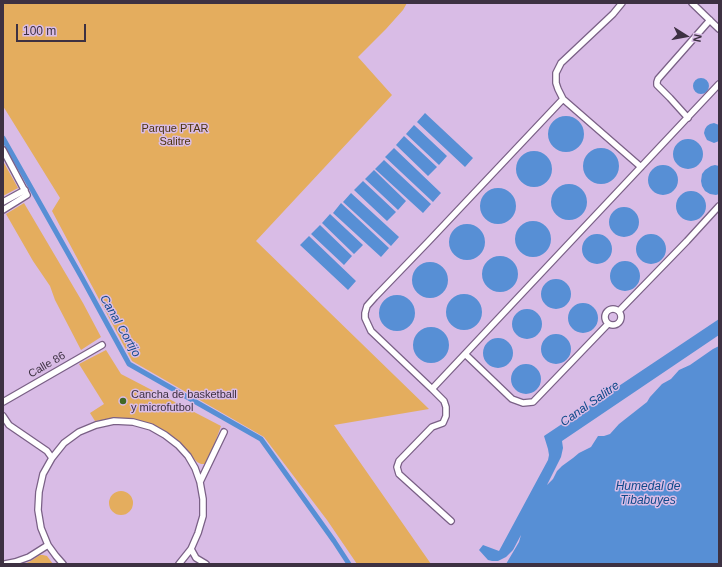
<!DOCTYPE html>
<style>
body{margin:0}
#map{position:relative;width:722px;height:567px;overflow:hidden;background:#d9bce6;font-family:Arial,sans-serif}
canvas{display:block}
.frame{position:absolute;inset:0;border:4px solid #3d3142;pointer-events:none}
.north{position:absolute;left:666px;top:16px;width:40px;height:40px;-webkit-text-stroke:3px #d9bce6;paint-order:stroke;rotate:101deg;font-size:11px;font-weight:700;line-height:16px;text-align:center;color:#3d3142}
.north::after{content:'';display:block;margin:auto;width:14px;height:18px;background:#3d3142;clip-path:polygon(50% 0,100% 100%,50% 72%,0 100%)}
.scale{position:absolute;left:16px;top:24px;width:70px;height:18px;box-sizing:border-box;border:2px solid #3d3142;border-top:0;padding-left:5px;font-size:12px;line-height:14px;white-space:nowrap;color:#3d3142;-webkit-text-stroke:3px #d9bce6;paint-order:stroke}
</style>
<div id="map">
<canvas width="722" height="567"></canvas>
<div class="frame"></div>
<div class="north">N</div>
<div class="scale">100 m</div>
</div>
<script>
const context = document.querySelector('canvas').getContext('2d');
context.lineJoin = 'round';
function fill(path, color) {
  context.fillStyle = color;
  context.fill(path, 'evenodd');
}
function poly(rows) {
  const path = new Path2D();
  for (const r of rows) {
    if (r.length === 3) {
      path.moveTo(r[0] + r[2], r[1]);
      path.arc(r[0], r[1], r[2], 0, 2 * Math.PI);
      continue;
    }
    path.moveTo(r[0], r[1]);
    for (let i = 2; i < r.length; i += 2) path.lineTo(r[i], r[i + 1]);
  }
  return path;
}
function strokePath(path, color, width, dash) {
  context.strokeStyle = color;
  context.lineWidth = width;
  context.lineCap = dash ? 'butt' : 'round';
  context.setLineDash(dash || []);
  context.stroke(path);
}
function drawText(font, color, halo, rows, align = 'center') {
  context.font = font + ' Arial,sans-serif';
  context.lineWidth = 3;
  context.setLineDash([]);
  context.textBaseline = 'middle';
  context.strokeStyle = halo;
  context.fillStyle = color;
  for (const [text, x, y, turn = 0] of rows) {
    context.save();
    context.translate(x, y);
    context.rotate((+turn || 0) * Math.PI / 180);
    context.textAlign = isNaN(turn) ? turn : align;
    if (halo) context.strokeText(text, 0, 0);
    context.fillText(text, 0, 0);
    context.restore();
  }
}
fill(poly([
 [3,3,407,3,403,10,386,29,358,57,392,95,256,241,429,409,334,425,431,564,357,564,327,520,264,437,132,361,52,211,60,198,3,106],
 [3,161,18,188,3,196],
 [24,203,83,303,101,337,81,350,55,300,50,286,33,261,6,214],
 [106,350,121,374,221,426,212,451,205,464,201,464,197,462,179,442,171,435,148,423,133,419,116,418,95,421,90,413,104,404,79,364],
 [121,503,12],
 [40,555,43,555,47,556,53,564,23,564,29,562]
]), '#e4ad5e');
fill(poly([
 [701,86,8],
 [425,113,473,158,465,167,417,122],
 [566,134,18],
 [714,123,719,125,719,141,714,143,707,140,705,136,704,133,705,129,707,126,710,124],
 [414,125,447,156,439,165,406,134],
 [404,136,437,167,428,176,396,145],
 [688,154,15],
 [394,148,441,193,433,202,385,157],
 [601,166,18],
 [534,169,18],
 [384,160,431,204,423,213,375,169],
 [715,165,719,166,719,194,716,195,710,194,705,191,702,186,701,181,702,174,705,170,711,166],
 [663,180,15],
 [374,170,406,201,398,210,365,179],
 [363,181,396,212,387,221,354,190],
 [569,202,18],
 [498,206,18],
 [691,206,15],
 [351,193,399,237,391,246,343,202],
 [341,203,389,248,381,257,333,213],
 [624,222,15],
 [330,214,363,245,354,254,322,223],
 [533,239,18],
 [467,242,18],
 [320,225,352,256,344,265,311,234],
 [651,249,15],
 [597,249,15],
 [309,236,356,281,348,290,300,245],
 [500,274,18],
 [625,276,15],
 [430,280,18],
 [556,294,15],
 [464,312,18],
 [397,313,18],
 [583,318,15],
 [527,324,15],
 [719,319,719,335,562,441,563,448,561,457,547,485,553,479,557,471,562,466,573,458,579,453,591,447,598,436,604,436,610,434,619,424,647,402,650,397,662,384,671,379,679,370,690,365,713,349,719,346,719,564,506,564,519,542,521,535,513,550,506,557,498,561,492,561,488,560,479,550,483,545,499,551,548,460,549,455,548,449,544,436],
 [431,345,18],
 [556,349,15],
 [498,353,15],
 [526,379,15]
]), '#578fd5');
strokePath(poly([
 [3,138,82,278,129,364,261,439,334,541,349,564]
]), '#578fd5', 5);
const minor = poly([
 [692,3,719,29],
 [563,99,558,89,556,83,556,73,561,63,613,14,622,3],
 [688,118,670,98,657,85,657,82,658,79,710,20],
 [3,150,27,195,3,210],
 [3,202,25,190],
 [613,317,8],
 [619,311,687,241,719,206],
 [465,354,512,399,523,403,533,402,608,324],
 [432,389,719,84],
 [3,402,102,345],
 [3,416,9,425,47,451,52,458],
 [200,482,224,432],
 [451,521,399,474,397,467,399,461,432,427,443,423,446,416,446,407,444,401,432,389,371,331,365,318,365,313,367,306,375,297,428,242,563,99,641,167],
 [191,549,196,558,206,564],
 [5,564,15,562,29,557,48,545],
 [63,564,56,556,48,545,41,528,38,510,39,492,43,474,52,458,64,443,79,432,96,425,114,421,133,422,151,427,165,435,178,445,188,456,195,468,200,482,203,499,203,516,198,533,191,549,179,564]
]);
strokePath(minor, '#7a6086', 8);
strokePath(minor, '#fff', 5.5);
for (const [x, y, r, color] of [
 [123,401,4,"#406925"]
]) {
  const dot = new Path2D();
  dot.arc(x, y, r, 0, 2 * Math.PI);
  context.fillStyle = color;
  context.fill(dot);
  strokePath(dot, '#d9bce6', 1.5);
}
drawText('11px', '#4c3510', '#d9bce6', [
 ["Parque PTAR",175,129],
 ["Salitre",175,142]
]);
drawText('11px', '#3d3142', '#d9bce6', [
 ["Calle 86",47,365,-30]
]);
drawText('11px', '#3d3142', '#d9bce6', [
 ["Cancha de basketball",131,395],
 ["y microfutbol",131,408]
], 'left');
drawText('italic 12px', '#0f498a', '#d9bce6', [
 ["Canal Cortijo",120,326,60],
 ["Canal Salitre",590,404,-35],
 ["Humedal de",648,487],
 ["Tibabuyes",648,501]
]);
</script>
